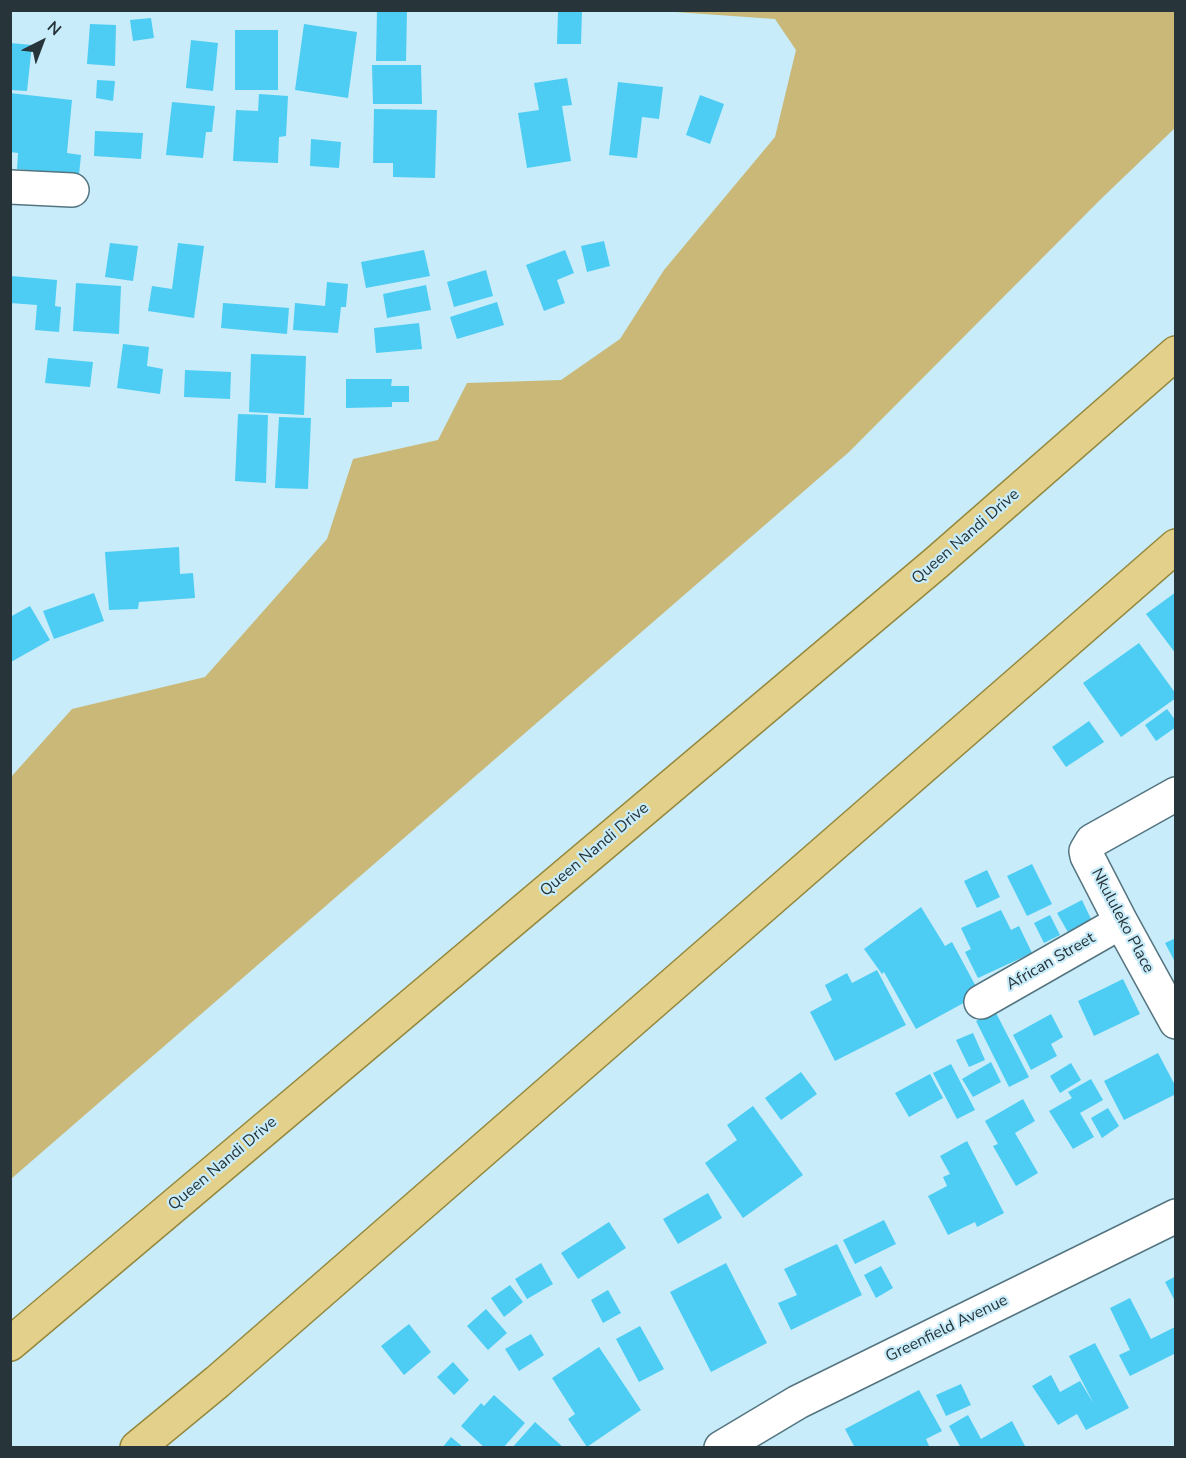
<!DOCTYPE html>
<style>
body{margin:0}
#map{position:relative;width:1186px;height:1458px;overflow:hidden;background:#c8ecf9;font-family:"Nunito Sans",sans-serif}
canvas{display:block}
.frame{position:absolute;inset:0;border:12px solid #27353a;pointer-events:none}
.north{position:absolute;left:12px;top:12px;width:60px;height:60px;-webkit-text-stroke:4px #c8ecf9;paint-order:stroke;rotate:42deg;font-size:16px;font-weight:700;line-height:24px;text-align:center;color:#27353a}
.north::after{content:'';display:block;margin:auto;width:21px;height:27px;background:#27353a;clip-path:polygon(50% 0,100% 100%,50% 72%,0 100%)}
</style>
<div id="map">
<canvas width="1186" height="1458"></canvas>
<div class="frame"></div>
<div class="north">N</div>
</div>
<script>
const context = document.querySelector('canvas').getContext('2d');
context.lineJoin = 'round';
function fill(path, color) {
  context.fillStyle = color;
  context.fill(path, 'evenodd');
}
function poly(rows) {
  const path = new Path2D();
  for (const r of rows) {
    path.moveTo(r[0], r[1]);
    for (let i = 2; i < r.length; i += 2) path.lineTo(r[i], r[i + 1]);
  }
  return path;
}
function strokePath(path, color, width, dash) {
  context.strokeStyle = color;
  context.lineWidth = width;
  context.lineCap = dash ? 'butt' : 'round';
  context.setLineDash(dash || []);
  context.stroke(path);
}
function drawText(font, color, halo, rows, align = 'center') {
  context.font = font + ' "Nunito Sans",sans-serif';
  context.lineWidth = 4.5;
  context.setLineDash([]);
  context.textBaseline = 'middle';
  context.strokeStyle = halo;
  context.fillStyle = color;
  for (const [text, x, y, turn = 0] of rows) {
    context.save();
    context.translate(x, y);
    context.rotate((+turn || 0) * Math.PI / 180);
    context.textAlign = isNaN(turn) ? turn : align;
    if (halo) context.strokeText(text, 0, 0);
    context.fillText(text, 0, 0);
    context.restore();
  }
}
fill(poly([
 [661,11,1175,11,1175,128,1102,198,849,452,11,1179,11,777,72,709,205,677,327,539,353,459,438,440,467,383,561,380,620,339,664,270,775,137,796,50,775,19]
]), '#c9b878');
fill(poly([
 [377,10,407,10,406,61,376,61],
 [558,12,582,12,581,44,557,44],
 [151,18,154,38,133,41,130,20],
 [90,24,116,25,115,66,87,64],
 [304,24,357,32,348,98,295,90],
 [235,30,278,30,278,90,235,90],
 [191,40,218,43,213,91,186,88],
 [10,43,32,45,27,91,10,90],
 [372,65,421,65,422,104,373,104],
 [567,78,572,105,562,106,571,161,527,168,518,113,539,110,534,83],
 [97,80,115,81,113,101,96,98],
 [618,82,663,87,659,119,642,117,637,158,609,155],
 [10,93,72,100,67,153,81,155,78,185,45,182,45,172,17,169,18,153,10,152],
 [259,94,288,96,286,136,279,137,278,163,233,161,236,110,258,111],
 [700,95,724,104,710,144,686,135],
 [172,102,215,106,212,132,206,132,203,158,166,155],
 [374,109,437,110,435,178,393,177,393,163,373,163],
 [95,131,143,133,141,159,94,156],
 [311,139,341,142,339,168,310,166],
 [604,241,610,266,587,272,581,246],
 [110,243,138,246,133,281,105,277],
 [178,243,204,246,194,318,148,311,152,286,172,289],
 [424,250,430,276,366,288,361,262],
 [565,250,574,273,557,280,565,303,544,311,526,265],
 [486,270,493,296,454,307,447,282],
 [11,276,57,280,55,306,61,307,59,332,35,330,37,305,10,303],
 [327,282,348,284,346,307,341,307,338,333,293,330,295,303,325,306],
 [76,283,121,286,119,334,73,331],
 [426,285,431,310,387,318,383,294],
 [497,302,504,325,457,339,450,317],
 [223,303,289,308,287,334,221,328],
 [419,323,422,349,376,353,374,328],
 [123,344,149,347,147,366,163,369,160,394,117,388],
 [251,354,306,356,304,415,249,412],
 [48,358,93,362,90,387,45,383],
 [185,370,231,372,230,399,184,397],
 [346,379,392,379,391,386,409,386,409,402,392,402,392,407,346,408],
 [238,414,268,415,266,483,235,481],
 [279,417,311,418,308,489,275,488],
 [179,547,180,574,193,573,195,598,139,602,138,609,109,610,105,552],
 [1176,592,1176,654,1146,614],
 [94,593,104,621,54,639,43,611],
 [30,606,50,640,11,662,10,617],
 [1139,643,1176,694,1176,698,1121,737,1083,683],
 [1167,709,1176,721,1176,727,1156,741,1145,725],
 [1089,721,1104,742,1066,767,1052,747],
 [1032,864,1052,904,1027,916,1007,876],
 [987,870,1000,897,977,908,964,881],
 [1082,900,1092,921,1069,934,1057,913],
 [921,907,945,946,952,942,980,994,916,1029,884,972,882,974,864,949],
 [1001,910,1011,930,1019,926,1032,953,978,978,965,952,971,949,961,928],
 [1050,915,1060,935,1044,943,1034,923],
 [1176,938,1176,964,1165,943],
 [877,970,906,1025,835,1061,810,1012,832,1000,825,985,847,973,852,983],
 [1123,979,1140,1014,1094,1036,1078,1001],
 [995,1011,1029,1077,1009,1087,976,1021],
 [1051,1014,1063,1037,1051,1044,1057,1056,1031,1070,1013,1035],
 [973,1033,985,1060,969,1067,956,1040],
 [1158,1053,1176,1087,1176,1094,1124,1120,1104,1081],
 [991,1062,1001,1082,973,1097,962,1079],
 [1071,1063,1081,1080,1060,1093,1050,1076],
 [951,1064,975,1110,957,1119,933,1073],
 [801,1072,817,1094,781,1120,765,1098],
 [930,1074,943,1098,909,1117,895,1093],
 [1091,1079,1103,1100,1080,1113,1094,1137,1073,1149,1049,1111,1072,1098,1068,1092],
 [1023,1099,1035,1121,1015,1133,1038,1173,1016,1186,993,1146,998,1144,985,1121],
 [753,1106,803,1175,743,1218,705,1163,737,1140,727,1125],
 [1108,1108,1119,1126,1102,1138,1091,1118],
 [967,1141,1004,1213,977,1227,975,1222,948,1235,928,1196,947,1186,943,1177,950,1174,940,1156],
 [708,1193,722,1218,678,1244,663,1219],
 [884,1220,896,1244,855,1264,843,1240],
 [609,1222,626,1248,578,1279,561,1253],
 [837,1244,862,1295,791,1330,778,1303,797,1295,784,1269],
 [541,1263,553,1284,527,1299,515,1279],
 [726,1263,767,1343,711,1372,670,1292],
 [881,1266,893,1288,876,1298,864,1275],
 [1176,1276,1176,1303,1165,1282],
 [510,1285,523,1302,504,1317,491,1298],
 [608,1290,621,1313,603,1323,591,1300],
 [1130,1298,1151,1339,1175,1327,1176,1353,1130,1376,1119,1355,1130,1350,1110,1308],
 [486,1309,507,1333,488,1350,467,1326],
 [409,1324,431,1352,404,1375,381,1346],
 [640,1326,664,1369,639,1382,616,1339],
 [531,1334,544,1355,519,1371,505,1349],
 [1095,1343,1129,1408,1086,1430,1077,1414,1058,1425,1032,1386,1051,1375,1060,1392,1080,1381,1094,1404,1069,1356],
 [599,1347,641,1410,587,1447,568,1419,575,1414,552,1378],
 [453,1362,469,1380,454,1395,437,1377],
 [961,1384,971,1405,946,1416,936,1395],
 [919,1390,942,1431,926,1439,930,1448,855,1448,845,1429],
 [494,1395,525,1423,503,1448,485,1448,461,1426,481,1403,484,1406],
 [968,1415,981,1439,1012,1421,1026,1448,961,1448,949,1426],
 [535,1422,564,1448,512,1448],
 [451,1437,464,1448,442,1448]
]), '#4dcdf3');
const minor = poly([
 [10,187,72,190],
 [1176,794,1092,841,1086,851,1087,856,1121,922,1176,1022],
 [981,1002,1121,922],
 [721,1448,798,1402,1176,1216]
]);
const major = poly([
 [10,1344,936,563,1176,353],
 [137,1448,217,1382,1176,546]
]);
strokePath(minor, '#547580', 36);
strokePath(major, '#95873c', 36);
strokePath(minor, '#fff', 33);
strokePath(major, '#e3d18b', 33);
drawText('16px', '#27353a', '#c8ecf9', [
 ["Queen Nandi Drive",966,537,-41],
 ["Queen Nandi Drive",595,850,-40],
 ["Nkululeko Place",1122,921,62],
 ["African Street",1051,962,-30],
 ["Queen Nandi Drive",223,1164,-40],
 ["Greenfield Avenue",947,1329,-26]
]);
</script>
